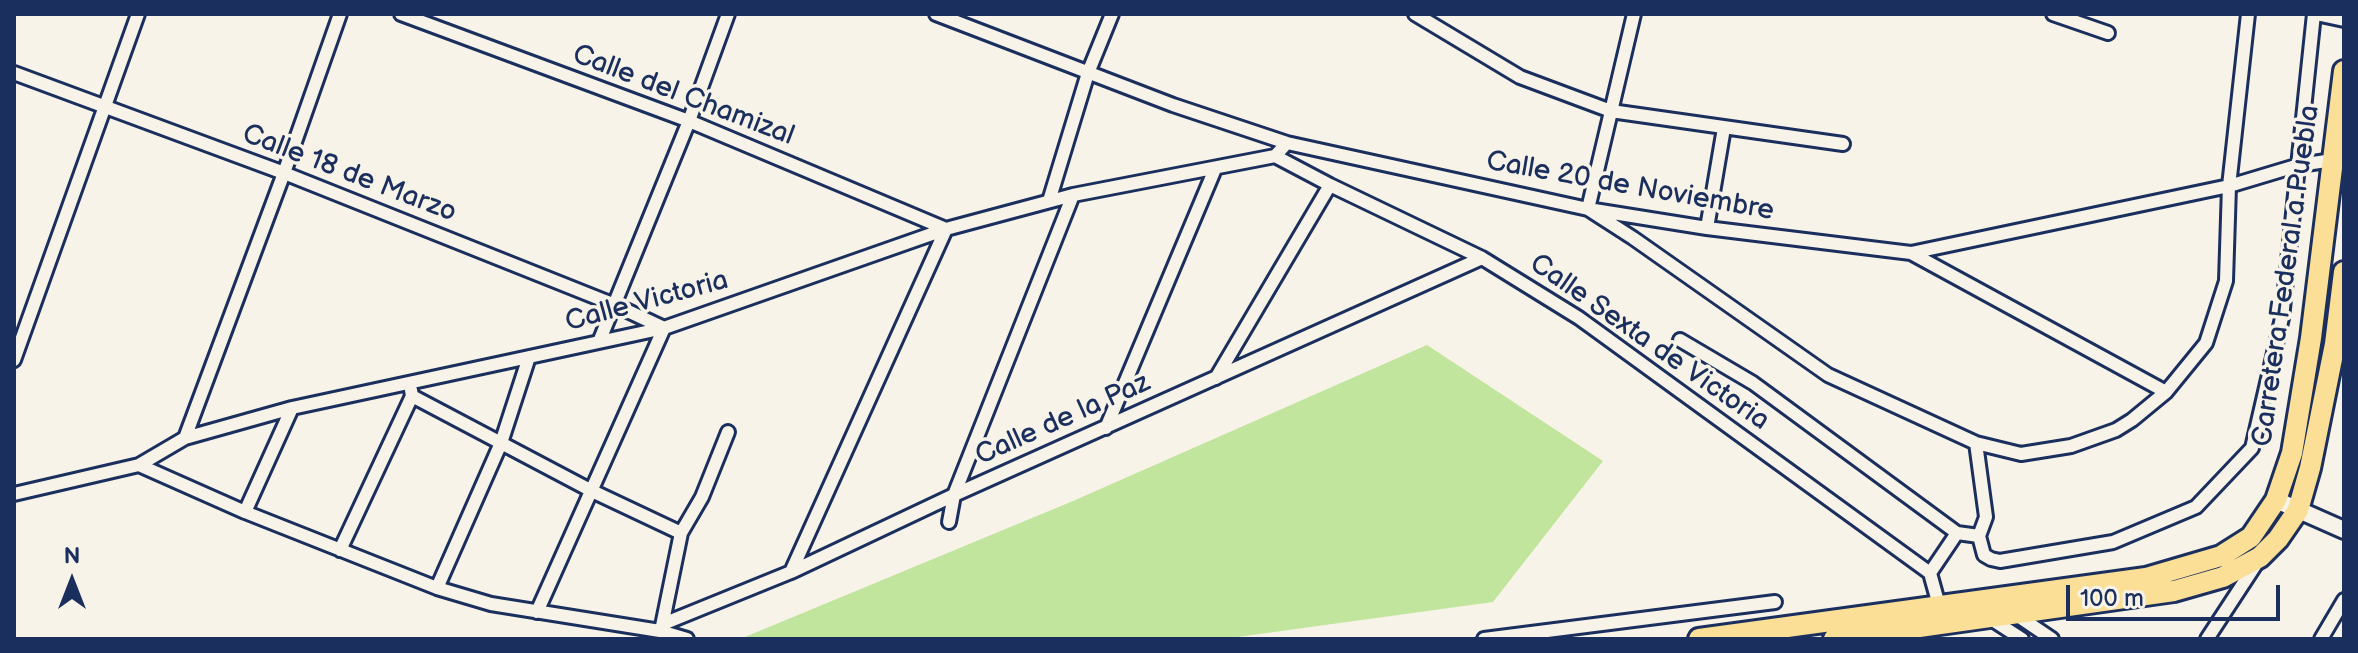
<!DOCTYPE html>
<style>
body{margin:0}
#map{position:relative;width:2358px;height:653px;overflow:hidden;background:#f7f3e8;font-family:"Balsamiq Sans",sans-serif}
canvas{display:block}
.frame{position:absolute;inset:0;border:16px solid #1b2f5e;pointer-events:none}
.north{position:absolute;left:32px;top:541px;width:80px;height:80px;-webkit-text-stroke:6px #f7f3e8;paint-order:stroke;rotate:0deg;font-size:22px;font-weight:700;line-height:32px;text-align:center;color:#1b2f5e}
.north::after{content:'';display:block;margin:auto;width:28px;height:36px;background:#1b2f5e;clip-path:polygon(50% 0,100% 100%,50% 72%,0 100%)}
.scale{position:absolute;left:2066px;top:585px;width:214px;height:36px;box-sizing:border-box;border:4px solid #1b2f5e;border-top:0;padding-left:10px;font-size:24px;line-height:28px;white-space:nowrap;color:#1b2f5e;-webkit-text-stroke:6px #f7f3e8;paint-order:stroke}
</style>
<div id="map">
<canvas width="2358" height="653"></canvas>
<div class="frame"></div>
<div class="north">N</div>
<div class="scale">100 m</div>
</div>
<script>
const context = document.querySelector('canvas').getContext('2d');
context.lineJoin = 'round';
function fill(path, color) {
  context.fillStyle = color;
  context.fill(path, 'evenodd');
}
function poly(rows) {
  const path = new Path2D();
  for (const r of rows) {
    path.moveTo(r[0], r[1]);
    for (let i = 2; i < r.length; i += 2) path.lineTo(r[i], r[i + 1]);
  }
  return path;
}
function strokePath(path, color, width, dash) {
  context.strokeStyle = color;
  context.lineWidth = width;
  context.lineCap = dash ? 'butt' : 'round';
  context.setLineDash(dash || []);
  context.stroke(path);
}
function drawText(font, color, halo, rows, align = 'center') {
  context.font = font + ' "Balsamiq Sans",sans-serif';
  context.lineWidth = 7;
  context.setLineDash([]);
  context.textBaseline = 'middle';
  context.strokeStyle = halo;
  context.fillStyle = color;
  for (const [text, x, y, turn = 0] of rows) {
    context.save();
    context.translate(x, y);
    context.rotate((+turn || 0) * Math.PI / 180);
    context.textAlign = isNaN(turn) ? turn : align;
    if (halo) context.strokeText(text, 0, 0);
    context.fillText(text, 0, 0);
    context.restore();
  }
}
fill(poly([
 [1427,345,1603,461,1493,602,1223,639,740,639,1073,501]
]), '#c2e59e');
const minor = poly([
 [401,14,689,121,946,229,791,572],
 [936,14,1173,105,1287,143,1588,209,1707,228,1911,253,2229,186,2299,165,2333,160],
 [1415,14,1520,77,1611,111,1843,144],
 [1634,14,1588,209,1633,238,1828,375,1976,443,2021,454,2071,446,2116,430,2132,420,2166,392,2206,343,2226,281,2229,186,2248,14],
 [2053,14,2108,33],
 [2316,14,2344,20],
 [14,73,284,173,615,305,664,328,537,612],
 [1275,156,1330,185,1482,258,1579,318,1930,573,1940,609],
 [1049,201,1088,73,1112,14],
 [1707,228,1724,128],
 [1911,253,2166,392],
 [1680,340,1753,383,1957,533],
 [599,342,689,121,728,14],
 [14,360,138,14],
 [1216,378,1330,185],
 [412,396,592,491,681,533,662,626],
 [1106,428,1215,169],
 [185,438,284,173,340,14],
 [139,465,245,512,437,588,491,604,660,631,687,639],
 [14,494,139,465,185,438,292,408,664,328,946,229,1073,195,1275,156,1287,143],
 [245,512,292,408],
 [949,522,954,495,1073,195],
 [681,533,702,497,728,432],
 [1979,536,1984,555,1991,559,2000,561,2113,542,2196,507,2252,448,2282,318,2314,14],
 [340,550,412,396,411,390],
 [1930,573,1957,533,1979,536,1986,517,1976,443],
 [437,588,501,443,529,357],
 [2015,614,2052,639],
 [1988,617,2022,639],
 [663,624,791,572,954,495,1482,258],
 [1484,639,1775,602],
 [2207,639,2258,561],
 [2321,639,2344,600]
]);
const tertiary = poly([
 [2276,500,2344,530]
]);
const primary = poly([
 [1699,639,2146,578,2221,556,2251,537,2276,500,2292,453,2311,338,2344,71],
 [1834,639,2174,591,2223,577,2260,557,2278,539,2298,510,2310,468,2335,344,2344,272]
]);
strokePath(minor, '#1b2f5e', 18);
strokePath(tertiary, '#1b2f5e', 22);
strokePath(primary, '#1b2f5e', 26);
strokePath(minor, '#f7f3e8', 12);
strokePath(tertiary, '#f7f3e8', 16);
strokePath(primary, '#fbdf96', 20);
drawText('28px', '#1b2f5e', '#f7f3e8', [
 ["Calle del Chamizal",683,96,21],
 ["Calle 18 de Marzo",349,174,21],
 ["Calle 20 de Noviembre",1630,187,10],
 ["Carretera Federal a Puebla",2287,276,-82],
 ["Calle Victoria",647,302,-15],
 ["Calle Sexta de Victoria",1649,343,35],
 ["Calle de la Paz",1063,420,-24]
]);
</script>
